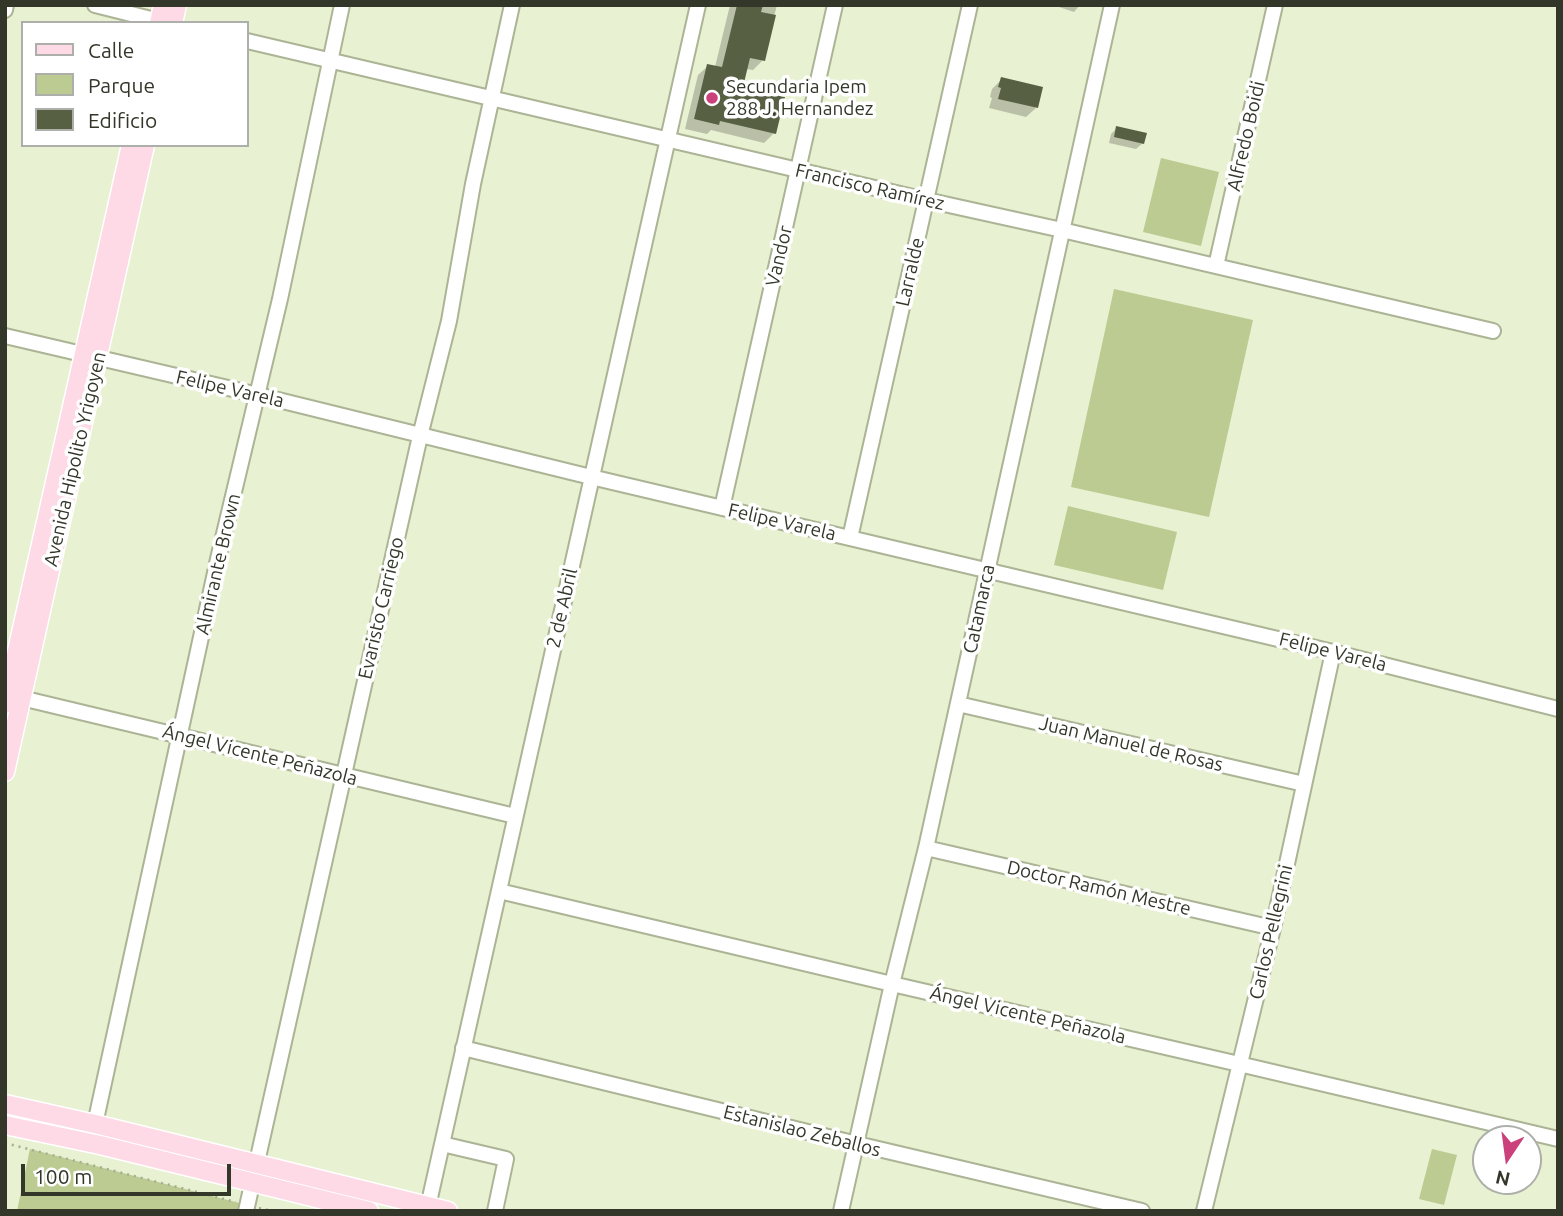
<!DOCTYPE html>
<meta charset="utf-8">
<style>
body{margin:0}
#map{position:relative;width:1563px;height:1216px;overflow:hidden;background:#e8f1d1;font-family:Ubuntu,sans-serif}
canvas{display:block}
.frame{position:absolute;inset:0;border:7px solid #33372a;pointer-events:none}
.legend{position:absolute;left:21px;top:21px;width:228px;height:126px;box-sizing:border-box;background:#fff;border:2px solid #adafaa;margin:0;padding:9px 12px;list-style:none;font-size:21px;color:#33372a}
.legend li{display:flex;align-items:center;gap:14px;height:35px}
.legend b{width:35px;border:2px solid #adafaa}
.north{position:absolute;left:1472px;top:1125px;width:70px;height:70px;box-sizing:border-box;background:#fff;border:2px solid #adafaa;border-radius:50%;rotate:193deg;font-size:19px;font-weight:700;line-height:28px;text-align:center;color:#33372a}
.north::after{content:'';display:block;margin:auto;width:24px;height:32px;background:#ca417c;clip-path:polygon(50% 0,100% 100%,50% 72%,0 100%)}
.scale{position:absolute;left:21px;top:1164px;width:210px;height:32px;box-sizing:border-box;border:4px solid #33372a;border-top:0;padding-left:9px;font-size:21px;line-height:24px;white-space:nowrap;color:#33372a;-webkit-text-stroke:5px #fff;paint-order:stroke}
</style>
<div id="map">
<canvas width="1563" height="1216"></canvas>
<div class="frame"></div>
<ul class="legend">
<li><b style="height:9px;background:#fddae5"></b>Calle</li>
<li><b style="height:19px;background:#bbcb91"></b>Parque</li>
<li><b style="height:19px;background:#586044"></b>Edificio</li>
</ul>
<div class="north">N</div>
<div class="scale">100 m</div>
</div>
<script>
const context = document.querySelector('canvas').getContext('2d');
context.lineJoin = 'round';
function fill(path, color) {
  context.fillStyle = color;
  context.fill(path, 'evenodd');
}
function poly(rows) {
  const path = new Path2D();
  for (const r of rows) {
    path.moveTo(r[0], r[1]);
    for (let i = 2; i < r.length; i += 2) path.lineTo(r[i], r[i + 1]);
  }
  return path;
}
function strokePath(path, color, width, dash) {
  context.strokeStyle = color;
  context.lineWidth = width;
  context.lineCap = dash ? 'butt' : 'round';
  context.setLineDash(dash || []);
  context.stroke(path);
}
function drawText(font, color, halo, rows, align = 'center') {
  context.font = font + ' Ubuntu,sans-serif';
  context.lineWidth = 7;
  context.setLineDash([]);
  context.textBaseline = 'middle';
  context.strokeStyle = halo;
  context.fillStyle = color;
  for (const [text, x, y, turn = 0] of rows) {
    context.save();
    context.translate(x, y);
    context.rotate((+turn || 0) * Math.PI / 180);
    context.textAlign = isNaN(turn) ? turn : align;
    if (halo) context.strokeText(text, 0, 0);
    context.fillText(text, 0, 0);
    context.restore();
  }
}
fill(poly([
 [1161,158,1219,172,1201,246,1143,232],
 [1114,289,1253,320,1209,517,1071,487],
 [1068,506,1177,532,1163,590,1054,565],
 [30,1149,247,1205,246,1211,17,1211],
 [1432,1149,1457,1155,1444,1205,1419,1199]
]), '#bbcb91');
fill(poly([
 [730,5,777,5,763,60,753,70,746,69,741,88,774,133,764,143,711,130,707,134,685,129,698,75,708,66,715,67],
 [1053,5,1080,5,1074,12],
 [1002,79,1036,108,1026,117,989,108,992,98,990,97,992,89],
 [1117,128,1143,143,1136,149,1109,143,1111,134]
]), '#0003');
fill(poly([
 [737,5,763,5,761,12,776,15,765,61,750,58,743,87,785,97,776,134,720,121,719,125,694,119,707,64,722,67],
 [1001,77,1043,87,1038,108,998,99,1001,88,998,87],
 [1116,126,1147,133,1144,144,1114,137]
]), '#586044');
const minor = poly([
 [95,5,167,23],
 [5,10,6,5],
 [247,41,926,200,1062,230,1493,331],
 [1216,266,1275,5],
 [5,336,258,395,591,477,1333,652,1558,709],
 [722,508,835,5],
 [850,538,970,5],
 [13,696,515,816],
 [958,704,1304,784],
 [926,848,1273,928],
 [499,891,892,984,1239,1064,1558,1139],
 [463,1048,857,1144,1142,1211],
 [95,1124,218,559,280,299,342,5],
 [442,1144,506,1159,495,1211],
 [246,1211,420,436,449,321,473,184,512,5],
 [427,1211,698,5],
 [841,1211,892,984,926,848,1112,5],
 [1204,1211,1273,928,1333,652]
]);
const major = poly([
 [159,23,163,5],
 [173,23,177,5],
 [5,704,131,145],
 [5,772,145,145],
 [5,1104,95,1124,448,1211],
 [5,1125,100,1145,369,1211]
]);
strokePath(minor, '#abb495', 18);
strokePath(major, '#fff', 21);
strokePath(poly([
 [5,1143,236,1202],
 [259,1208,272,1211]
]), '#a6ad94', 2.5, [2, 5]);
strokePath(minor, '#fff', 14);
strokePath(major, '#fddae5', 18);
for (const [x, y, r, color] of [
 [712,98,7,"#ca417c"]
]) {
  const dot = new Path2D();
  dot.arc(x, y, r, 0, 2 * Math.PI);
  context.fillStyle = color;
  context.fill(dot);
  strokePath(dot, '#fff', 2.5);
}
drawText('19px', '#33372a', '#fff', [
 ["Secundaria Ipem",726,87],
 ["288 J. Hernandez",726,109]
], 'left');
drawText('19px', '#33372a', '#fff', [
 ["Alfredo Boidi",1246,136,-77],
 ["Francisco Ramírez",870,187,13],
 ["Vandor",779,256,-77],
 ["Larralde",910,272,-77],
 ["Felipe Varela",230,389,13],
 ["Avenida Hipolito Yrigoyen",75,459,-77],
 ["Felipe Varela",782,522,13],
 ["Almirante Brown",218,564,-77],
 ["Evaristo Carriego",381,608,-77],
 ["2 de Abril",562,608,-77],
 ["Catamarca",979,609,-78],
 ["Felipe Varela",1333,652,14],
 ["Juan Manuel de Rosas",1131,744,13],
 ["Ángel Vicente Peñazola",260,755,14],
 ["Doctor Ramón Mestre",1099,888,13],
 ["Carlos Pellegrini",1271,932,-77],
 ["Ángel Vicente Peñazola",1028,1015,13],
 ["Estanislao Zeballos",802,1131,14]
]);
</script>
